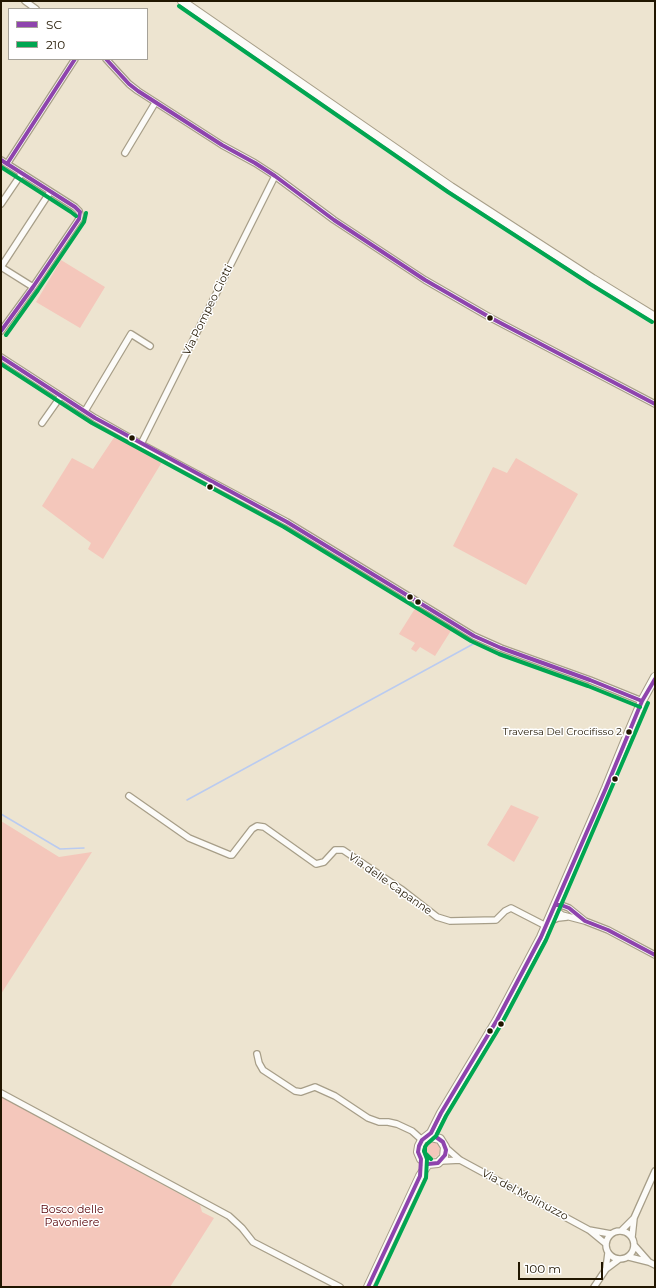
<!DOCTYPE html>
<style>
body{margin:0}
#map{position:relative;width:656px;height:1288px;overflow:hidden;background:#ede4d0;font-family:Montserrat,sans-serif}
canvas{display:block}
.frame{position:absolute;inset:0;border:2px solid #211600;pointer-events:none}
.legend{position:absolute;left:8px;top:8px;width:140px;height:52px;box-sizing:border-box;background:#fff;border:1px solid #a6a299;margin:0;padding:5px 7px;list-style:none;font-size:12px;color:#211600}
.legend li{display:flex;align-items:center;gap:8px;height:20px}
.legend b{width:20px;border:1px solid #a6a299}
.scale{position:absolute;left:518px;top:1262px;width:85px;height:18px;box-sizing:border-box;border:2px solid #211600;border-top:0;padding-left:5px;font-size:12px;line-height:14px;white-space:nowrap;color:#211600;-webkit-text-stroke:3px #fff;paint-order:stroke}
</style>
<div id="map">
<canvas width="656" height="1288"></canvas>
<div class="frame"></div>
<ul class="legend">
<li><b style="height:5px;background:#8e44ad"></b>SC</li>
<li><b style="height:5px;background:#00a651"></b>210</li>
</ul>
<div class="scale">100 m</div>
</div>
<script>
const context = document.querySelector('canvas').getContext('2d');
context.lineJoin = 'round';
function fill(path, color) {
  context.fillStyle = color;
  context.fill(path, 'evenodd');
}
function poly(rows) {
  const path = new Path2D();
  for (const r of rows) {
    if (r.length === 3) {
      path.moveTo(r[0] + r[2], r[1]);
      path.arc(r[0], r[1], r[2], 0, 2 * Math.PI);
      continue;
    }
    path.moveTo(r[0], r[1]);
    for (let i = 2; i < r.length; i += 2) path.lineTo(r[i], r[i + 1]);
  }
  return path;
}
function strokePath(path, color, width, dash) {
  context.strokeStyle = color;
  context.lineWidth = width;
  context.lineCap = dash ? 'butt' : 'round';
  context.setLineDash(dash || []);
  context.stroke(path);
}
function drawText(font, color, halo, rows, align = 'center') {
  context.font = font + ' Montserrat,sans-serif';
  context.lineWidth = 3;
  context.setLineDash([]);
  context.textBaseline = 'middle';
  context.strokeStyle = halo;
  context.fillStyle = color;
  for (const [text, x, y, turn = 0] of rows) {
    context.save();
    context.translate(x, y);
    context.rotate((+turn || 0) * Math.PI / 180);
    context.textAlign = isNaN(turn) ? turn : align;
    if (halo) context.strokeText(text, 0, 0);
    context.fillText(text, 0, 0);
    context.restore();
  }
}
fill(poly([
 [61,260,105,287,80,328,36,302],
 [115,436,162,462,103,559,88,549,91,543,42,506,72,458,93,469],
 [516,458,578,494,526,585,453,546,493,467,507,473],
 [416,607,452,629,435,656,420,647,416,652,411,649,415,643,399,634],
 [511,805,539,817,514,862,487,845],
 [1,821,59,857,92,852,1,994],
 [1,1096,52,1125,200,1205,202,1212,214,1218,170,1287,1,1287],
 [432,1150,8]
]), '#f4c7bb');
strokePath(poly([
 [187,800,475,643],
 [1,814,60,849,84,848]
]), '#bacbf0', 1.5);
const street = poly([
 [25,1,36,9],
 [106,59,129,84,138,91,222,145,255,163,275,176,334,220,425,280,491,318,655,404],
 [125,153,155,103],
 [1,160,75,207,79,211,80,215,79,219,33,287,1,331],
 [7,164,75,59],
 [1,204,22,173],
 [1,267,50,192],
 [1,267,33,287],
 [1,357,95,418,141,444,287,522,474,636,501,648,590,680,642,701],
 [85,411,131,334,150,346],
 [42,423,61,396],
 [141,444,275,176],
 [129,796,189,838,230,855,232,855,252,829,257,826,264,827,316,864,324,862,335,850,343,850,401,889,437,917,450,921,496,920,505,911,511,908,546,926],
 [585,921,569,908,561,905,555,905,557,911,562,915,585,921,608,930,655,955],
 [548,922,558,918,567,917],
 [257,1054,259,1063,263,1070,295,1091,301,1092,315,1087,335,1096,368,1118,379,1122,388,1122,397,1124,412,1131,422,1140],
 [1,1093,229,1216,242,1228,253,1242,340,1287],
 [445,1147,460,1160,589,1230,606,1244],
 [441,1161,460,1160],
 [589,1230,611,1234],
 [620,1245,14],
 [621,1231,634,1218],
 [632,1237,634,1218,655,1171],
 [634,1245,649,1262],
 [629,1257,649,1262,655,1265],
 [606,1269,608,1253],
 [594,1287,606,1269,618,1260]
]);
const secondary = poly([
 [182,1,451,187,593,279,655,317],
 [427,1138,431,1137,440,1139,445,1147,444,1157,438,1163,428,1164,421,1159,418,1152,419,1146,422,1140,431,1133,441,1113,497,1020,541,937,606,788,628,734,642,701,655,677],
 [368,1287,420,1176,428,1164]
]);
strokePath(street, '#a79e88', 8);
strokePath(secondary, '#a79e88', 10);
strokePath(street, '#fcfbf8', 5.5);
strokePath(secondary, '#fcfbf8', 8);
strokePath(poly([
 [106,59,129,84,138,91,222,145,255,163,275,176,334,220,425,280,491,318,655,404],
 [1,160,75,207,80,212],
 [7,164,75,59],
 [1,331,33,287,79,219,80,212],
 [1,357,95,418,287,522,474,636,501,648,590,680,642,701],
 [555,905,561,905,569,908,585,921,608,930,655,955],
 [428,1164,438,1163,445,1155,446,1150,443,1142,436,1137],
 [368,1287,420,1176,421,1159,418,1152,419,1146,422,1140,431,1133,441,1113,497,1020,541,937,606,788,642,701,655,679]
]), '#8e44ad', 4);
strokePath(poly([
 [179,6,448,192,590,284,652,322],
 [1,167,71,212,76,216],
 [6,335,38,290,84,222,86,213],
 [1,364,92,423,284,527,471,641,499,654,588,686,640,707],
 [431,1159,425,1153,425,1147,427,1144,436,1136,446,1116,502,1023,546,940,648,703],
 [375,1287,426,1178,427,1159,424,1151,425,1148]
]), '#00a651', 4);
for (const [x, y, r, color] of [
 [490,318,3.5,"#211600"],
 [132,438,3.5,"#211600"],
 [210,487,3.5,"#211600"],
 [410,597,3.5,"#211600"],
 [418,602,3.5,"#211600"],
 [629,732,3.5,"#211600"],
 [615,779,3.5,"#211600"],
 [501,1024,3.5,"#211600"],
 [490,1031,3.5,"#211600"]
]) {
  const dot = new Path2D();
  dot.arc(x, y, r, 0, 2 * Math.PI);
  context.fillStyle = color;
  context.fill(dot);
  strokePath(dot, '#fff', 1.5);
}
drawText('10px', '#211600', '#fff', [
 ["Traversa Del Crocifisso 2",622,732]
], 'right');
drawText('11px', '#211600', '#fff', [
 ["Via Pompeo Ciotti",208,310,-64],
 ["Via delle Capanne",390,884,35],
 ["Via del Molinuzzo",525,1195,28]
]);
drawText('11px', '#560006', '#fff', [
 ["Bosco delle",72,1210],
 ["Pavoniere",72,1223]
]);
</script>
